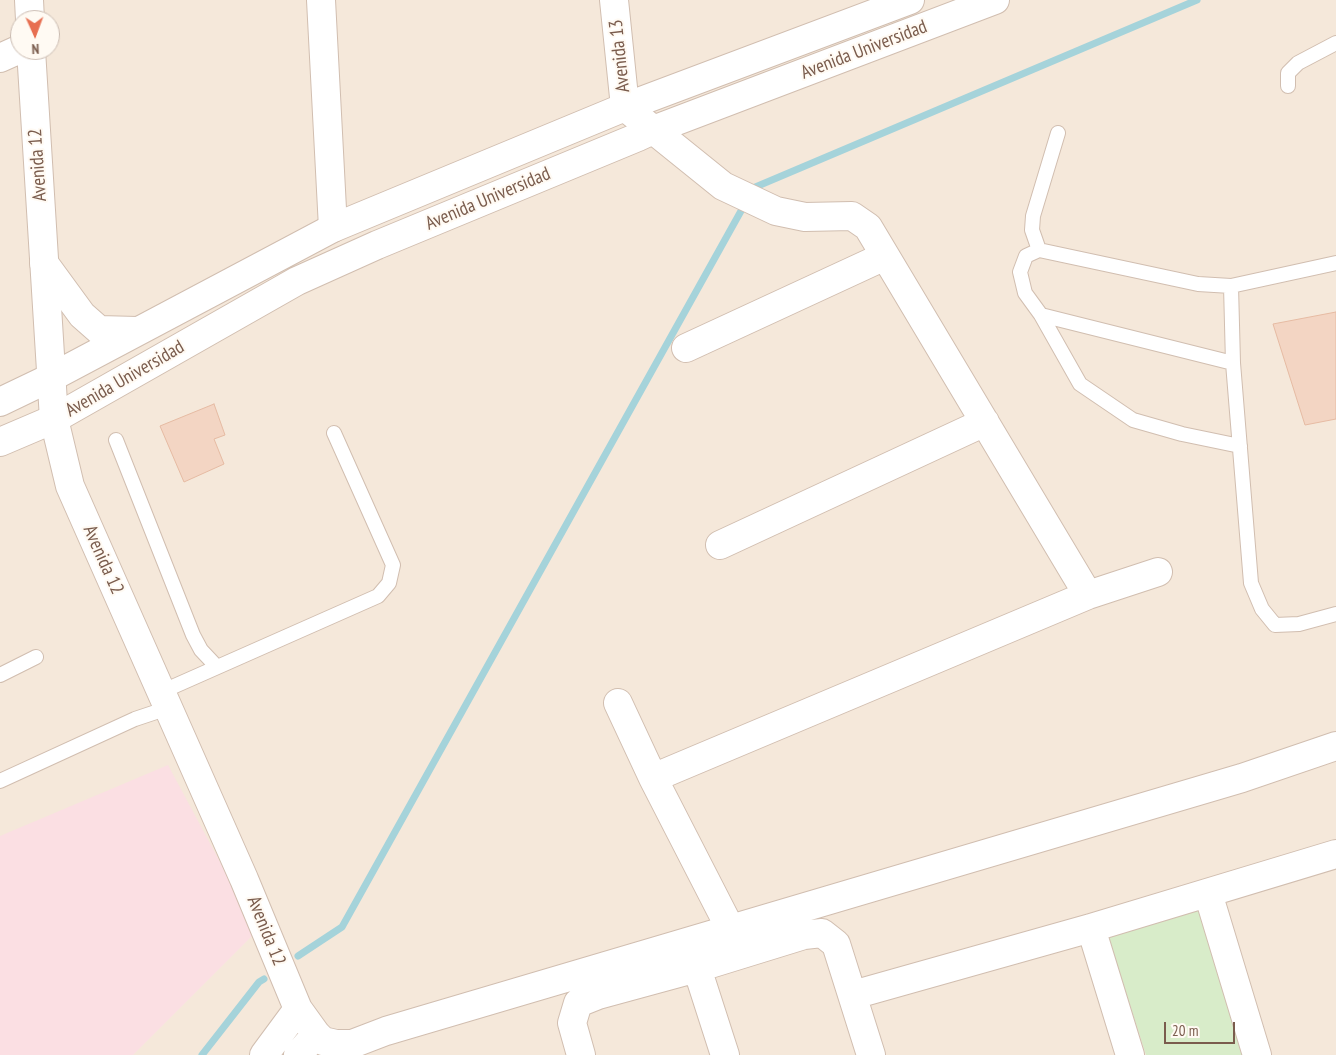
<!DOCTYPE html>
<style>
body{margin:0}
#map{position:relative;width:1336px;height:1055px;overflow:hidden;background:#fdf6ec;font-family:"PT Sans Narrow",sans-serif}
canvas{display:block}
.north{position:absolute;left:10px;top:10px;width:50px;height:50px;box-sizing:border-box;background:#fffaf3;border:1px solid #cabbb1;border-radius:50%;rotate:178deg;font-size:14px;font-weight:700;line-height:20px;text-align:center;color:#7a5c4d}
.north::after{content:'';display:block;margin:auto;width:18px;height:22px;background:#e76f51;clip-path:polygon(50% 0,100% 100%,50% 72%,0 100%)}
.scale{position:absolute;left:1164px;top:1022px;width:71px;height:22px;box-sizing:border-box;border:2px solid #7a5c4d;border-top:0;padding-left:6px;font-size:15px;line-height:18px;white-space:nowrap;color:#7a5c4d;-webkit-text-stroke:4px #fffaf3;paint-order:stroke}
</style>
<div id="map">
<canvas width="1336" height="1055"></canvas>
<div class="north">N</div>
<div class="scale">20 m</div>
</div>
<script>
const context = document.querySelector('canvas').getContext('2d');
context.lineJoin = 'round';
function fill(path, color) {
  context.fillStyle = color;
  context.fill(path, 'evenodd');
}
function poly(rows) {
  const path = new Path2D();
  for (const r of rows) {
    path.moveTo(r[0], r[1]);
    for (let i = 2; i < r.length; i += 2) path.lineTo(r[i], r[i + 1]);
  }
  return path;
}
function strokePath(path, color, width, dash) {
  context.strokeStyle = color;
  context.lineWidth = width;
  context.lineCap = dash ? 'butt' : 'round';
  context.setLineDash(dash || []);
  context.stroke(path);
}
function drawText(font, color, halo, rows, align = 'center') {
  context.font = font + ' "PT Sans Narrow",sans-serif';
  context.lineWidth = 4;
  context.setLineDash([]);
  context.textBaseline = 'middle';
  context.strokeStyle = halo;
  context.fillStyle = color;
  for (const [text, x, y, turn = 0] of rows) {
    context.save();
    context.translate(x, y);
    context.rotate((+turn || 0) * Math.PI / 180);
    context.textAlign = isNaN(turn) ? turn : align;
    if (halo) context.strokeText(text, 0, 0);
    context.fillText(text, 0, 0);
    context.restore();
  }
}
fill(poly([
 [0,0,1336,0,1336,1055,0,1055],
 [20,20,50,20,50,50,20,50]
]), '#f5e8da');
fill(poly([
 [168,765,257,931,133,1055,0,1055,0,836]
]), '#fbdfe3');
fill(poly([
 [1201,909,1245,1055,1146,1055,1108,936]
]), '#d8ecc9');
strokePath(poly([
 [751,193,753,188,1197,0],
 [298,956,342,927,746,202],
 [202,1055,259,982,264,979]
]), '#a5d3da', 7);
const building = poly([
 [1336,312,1336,419,1305,425,1273,324,1336,312],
 [214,404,225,435,214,439,224,464,184,482,160,426,214,404]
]);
fill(building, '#f3d5c3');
strokePath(building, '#e6bba3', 1);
const service = poly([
 [1288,86,1288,73,1298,63,1336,43],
 [1058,133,1033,216,1032,230,1039,250,1198,284,1231,286,1336,263],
 [1039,250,1026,256,1020,272,1025,293,1041,315,1233,363],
 [1231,286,1233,363,1251,583,1262,609,1275,625,1299,624,1336,614],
 [1041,315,1080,384,1133,420,1182,434,1240,446],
 [116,440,193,635,201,650,217,667],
 [0,675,36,657],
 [161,692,378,596,389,583,393,565,334,433],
 [0,781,135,719,168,708]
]);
const minor = poly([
 [29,0,30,20],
 [321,0,333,228],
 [614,0,625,107,723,186,776,211,805,217,852,216,868,227,1088,595,653,778],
 [31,50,54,419,70,486,244,879,298,1009,316,1034,323,1041,336,1044,352,1044,386,1031,1242,778,1336,746],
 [0,58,20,49],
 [686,348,885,256],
 [720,545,985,422],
 [1088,595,1158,572],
 [618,703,653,778,731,930],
 [1208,893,1257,1055],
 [1091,928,1130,1055],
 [697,968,725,1055],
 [853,995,1091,928,1336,854],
 [264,1055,298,1009],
 [298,1055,316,1034],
 [581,1055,572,1023,578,1003,598,995,697,968,804,935,822,933,836,944,871,1055]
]);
const tertiary = poly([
 [44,263,82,315,99,330,137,331],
 [0,402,52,377,333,228,625,107,910,0],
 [0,442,54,419,297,281,377,245,638,137,653,130,995,0]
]);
strokePath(service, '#d1beb0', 16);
strokePath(minor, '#d1beb0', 30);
strokePath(tertiary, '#d1beb0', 30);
strokePath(service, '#fff', 14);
strokePath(minor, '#fff', 28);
strokePath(tertiary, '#fff', 28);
drawText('19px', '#7a5c4d', '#fffaf3', [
 ["Avenida Universidad",864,50,-21],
 ["Avenida 13",620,56,-96],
 ["Avenida 12",38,165,-94],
 ["Avenida Universidad",488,199,-23],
 ["Avenida Universidad",125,379,-30],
 ["Avenida 12",103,560,66],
 ["Avenida 12",266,931,68]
]);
</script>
